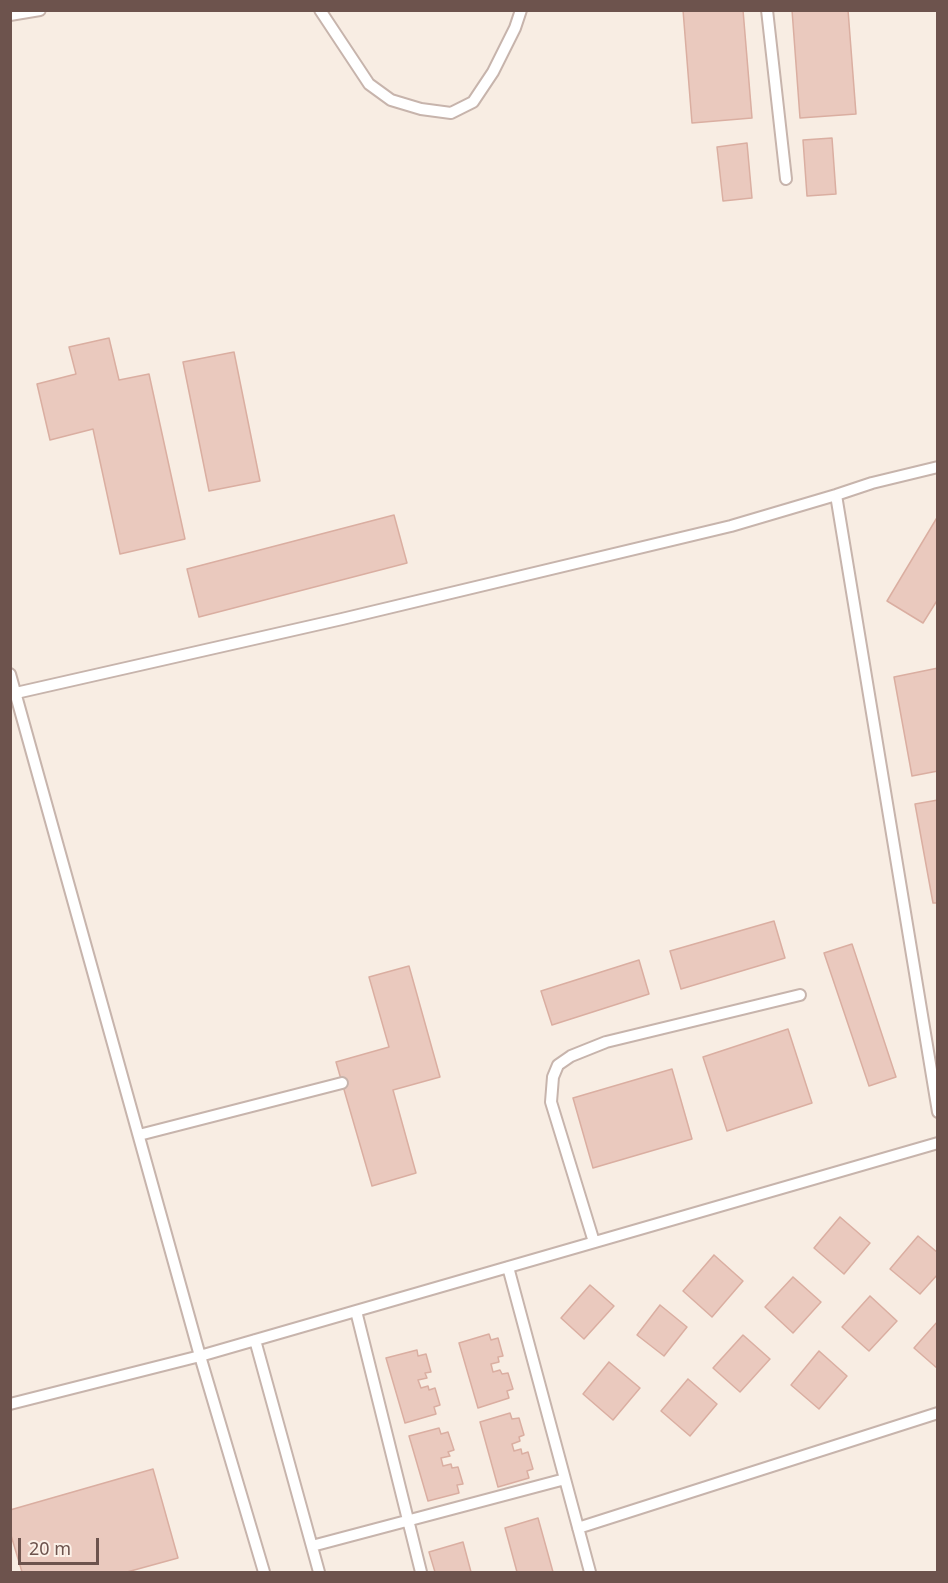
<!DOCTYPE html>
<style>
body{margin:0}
#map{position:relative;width:948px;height:1583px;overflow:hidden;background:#f8ede3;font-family:"Noto Sans",sans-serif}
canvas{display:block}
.frame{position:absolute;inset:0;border:12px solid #6d534d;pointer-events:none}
.scale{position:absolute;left:18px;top:1538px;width:81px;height:27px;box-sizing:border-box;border:3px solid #6d534d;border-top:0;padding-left:8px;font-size:18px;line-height:21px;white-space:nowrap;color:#6d534d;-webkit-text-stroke:4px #fcf1e8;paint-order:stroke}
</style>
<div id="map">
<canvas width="948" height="1583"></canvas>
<div class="frame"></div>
<div class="scale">20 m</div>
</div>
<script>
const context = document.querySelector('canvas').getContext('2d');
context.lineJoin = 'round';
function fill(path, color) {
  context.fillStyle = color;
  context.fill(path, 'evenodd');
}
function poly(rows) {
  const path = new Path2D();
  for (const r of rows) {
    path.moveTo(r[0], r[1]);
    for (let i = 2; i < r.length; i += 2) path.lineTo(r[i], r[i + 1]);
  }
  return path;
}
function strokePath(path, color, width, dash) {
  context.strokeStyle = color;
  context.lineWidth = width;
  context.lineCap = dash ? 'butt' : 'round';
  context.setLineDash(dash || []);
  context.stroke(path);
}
const building = poly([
 [683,10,743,10,752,118,692,123,683,10],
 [792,10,848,10,856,114,800,118,792,10],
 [832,138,836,194,807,196,803,140,832,138],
 [747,143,752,198,723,201,717,147,747,143],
 [109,338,119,380,149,374,185,539,120,554,93,429,50,440,37,384,76,374,69,347,109,338],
 [234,352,260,481,209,491,183,362,234,352],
 [394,515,407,563,199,617,187,569,394,515],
 [938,516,938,599,923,623,887,601,938,516],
 [938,668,938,771,912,776,894,677,938,668],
 [938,800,938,903,933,903,915,804,938,800],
 [774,921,785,958,681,989,670,951,774,921],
 [852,944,896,1077,869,1086,824,953,852,944],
 [639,960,649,994,552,1025,541,991,639,960],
 [409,966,440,1077,393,1090,416,1173,372,1186,336,1062,389,1047,369,977,409,966],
 [788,1029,812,1103,727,1131,703,1057,788,1029],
 [672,1069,692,1139,593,1168,573,1098,672,1069],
 [840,1217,870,1243,844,1274,814,1248,840,1217],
 [918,1236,938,1253,938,1274,920,1294,890,1269,918,1236],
 [714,1255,743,1281,712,1317,683,1291,714,1255],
 [793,1277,821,1302,793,1333,765,1307,793,1277],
 [590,1285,614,1306,584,1339,561,1318,590,1285],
 [870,1296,897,1321,869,1351,842,1327,870,1296],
 [660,1305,687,1327,664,1356,637,1335,660,1305],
 [938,1321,938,1369,914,1348,938,1321],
 [489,1334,491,1340,498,1338,503,1356,498,1357,499,1362,491,1364,493,1372,500,1370,502,1374,508,1373,513,1389,507,1391,509,1398,478,1408,459,1343,489,1334],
 [743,1335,770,1359,740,1392,713,1368,743,1335],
 [417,1350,418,1356,426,1354,431,1372,425,1373,427,1378,418,1380,421,1388,428,1386,429,1390,435,1388,440,1405,434,1407,436,1414,405,1423,386,1358,417,1350],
 [819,1351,847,1376,819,1409,791,1385,819,1351],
 [609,1362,640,1388,613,1420,583,1394,609,1362],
 [688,1379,717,1404,690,1436,661,1411,688,1379],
 [510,1413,512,1419,519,1418,524,1435,519,1437,520,1441,512,1444,514,1451,521,1449,522,1454,528,1452,533,1469,527,1471,529,1478,498,1487,480,1422,510,1413],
 [439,1428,441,1434,448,1432,454,1450,448,1452,450,1456,441,1458,443,1466,451,1464,452,1468,458,1467,463,1484,457,1485,459,1493,428,1501,409,1436,439,1428],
 [153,1469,178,1558,127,1572,22,1572,10,1532,10,1510,153,1469],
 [538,1518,553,1572,517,1572,505,1528,538,1518],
 [463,1542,471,1572,435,1572,429,1552,463,1542]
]);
fill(building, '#eac9be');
strokePath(building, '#daaea1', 1.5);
const lane = poly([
 [320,10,369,84,391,100,421,109,451,113,473,102,493,72,515,28,521,10],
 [767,10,786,179],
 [10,15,40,10],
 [836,495,938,1112],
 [10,674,200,1356,264,1572],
 [16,693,342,619,731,526,836,495,872,483,938,467],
 [139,1135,342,1083],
 [594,1242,551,1102,553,1077,558,1065,571,1056,606,1042,800,995],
 [508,1267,590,1572],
 [356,1311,421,1572],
 [255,1340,319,1572],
 [10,1404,200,1356,938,1143],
 [578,1528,938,1413],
 [312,1546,565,1479]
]);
strokePath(lane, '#c7b4ac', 14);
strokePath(lane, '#fff', 10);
</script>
